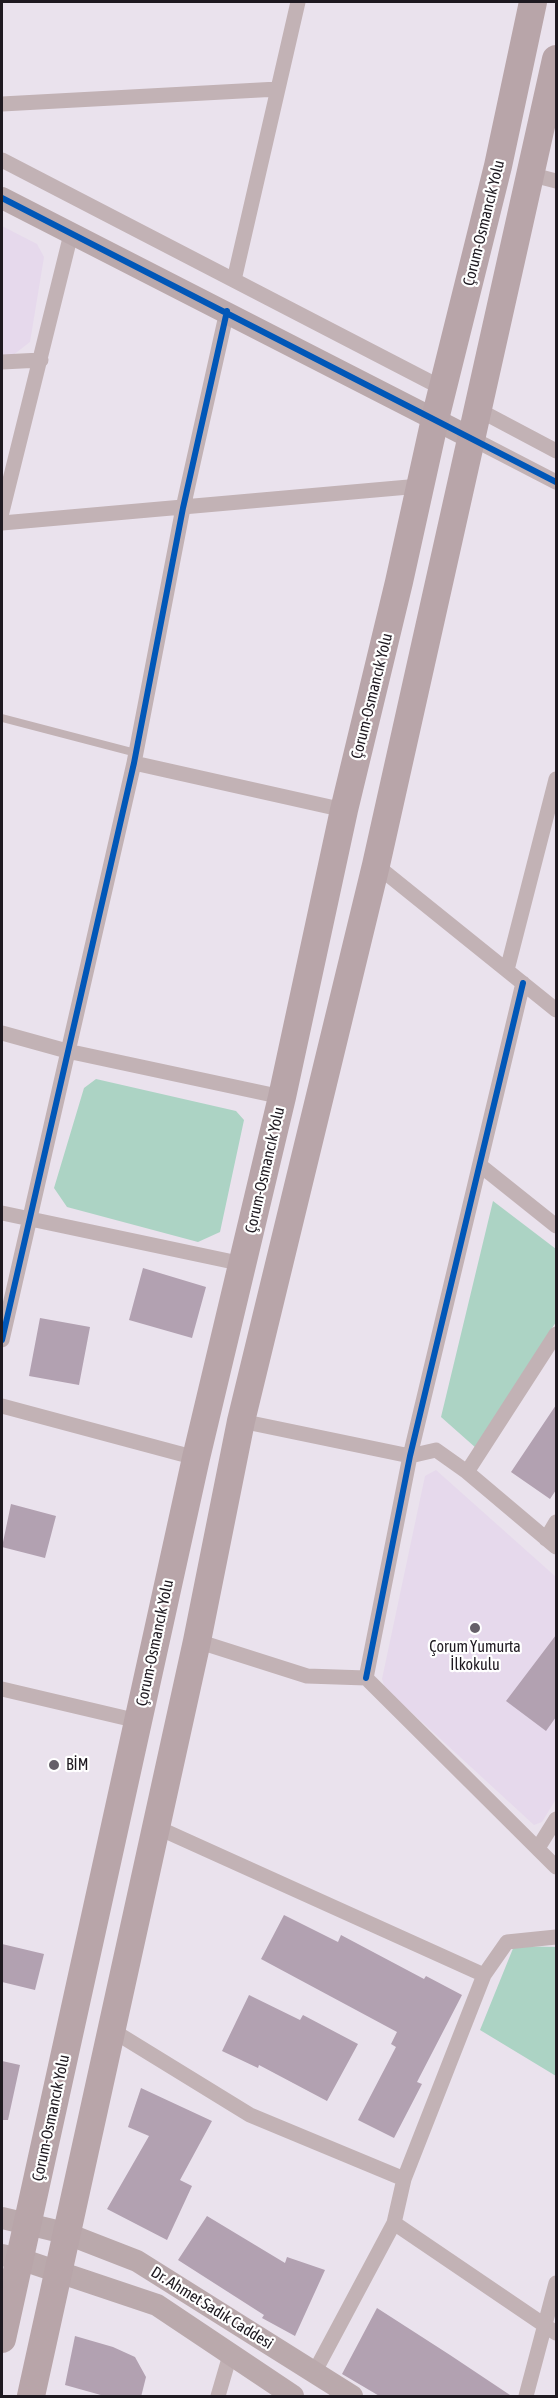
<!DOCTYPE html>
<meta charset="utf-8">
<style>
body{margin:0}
#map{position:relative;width:558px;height:2398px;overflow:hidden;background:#eae2ed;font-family:"Asap Condensed",sans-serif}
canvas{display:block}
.frame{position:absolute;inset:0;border:3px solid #1e1920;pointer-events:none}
</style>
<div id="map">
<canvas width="558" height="2398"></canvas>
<div class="frame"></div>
</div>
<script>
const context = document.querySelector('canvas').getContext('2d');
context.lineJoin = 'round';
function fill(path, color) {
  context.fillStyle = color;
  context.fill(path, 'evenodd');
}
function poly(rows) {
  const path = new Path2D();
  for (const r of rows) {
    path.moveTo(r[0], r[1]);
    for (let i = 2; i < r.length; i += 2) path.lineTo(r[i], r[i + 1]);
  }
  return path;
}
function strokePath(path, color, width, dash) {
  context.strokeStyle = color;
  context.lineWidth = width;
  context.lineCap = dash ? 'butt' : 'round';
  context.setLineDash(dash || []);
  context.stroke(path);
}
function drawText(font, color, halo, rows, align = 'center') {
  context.font = font + ' "Asap Condensed",sans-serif';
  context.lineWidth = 4.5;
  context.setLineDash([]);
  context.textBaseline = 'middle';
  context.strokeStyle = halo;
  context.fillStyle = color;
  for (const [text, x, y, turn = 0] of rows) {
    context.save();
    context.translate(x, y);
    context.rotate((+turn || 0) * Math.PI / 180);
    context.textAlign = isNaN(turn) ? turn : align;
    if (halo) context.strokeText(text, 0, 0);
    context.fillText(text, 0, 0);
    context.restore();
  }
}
fill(poly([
 [2,226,37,244,44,257,30,342,8,359,2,359],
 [436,1470,556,1577,556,1799,542,1822,534,1825,385,1688,382,1679,425,1476]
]), '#e6d9ec');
fill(poly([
 [96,1079,236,1111,244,1120,220,1232,198,1242,67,1207,54,1188,84,1088],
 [493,1201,556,1249,556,1322,476,1448,441,1417],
 [514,1946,556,1947,556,2076,480,2030]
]), '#acd3c4');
fill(poly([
 [143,1268,206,1287,192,1338,129,1320],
 [40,1318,90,1327,79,1385,29,1376],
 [556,1405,556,1490,550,1499,511,1472],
 [11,1504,56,1516,45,1558,2,1547],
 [556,1635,556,1717,546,1731,506,1701],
 [284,1915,338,1942,341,1935,424,1979,426,1976,462,1995,417,2082,422,2084,394,2138,358,2120,396,2047,391,2044,397,2032,261,1959],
 [2,1944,44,1954,35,1990,2,1982],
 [249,1995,300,2020,303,2015,358,2044,327,2101,259,2065,258,2068,222,2051],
 [2,2061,20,2065,8,2120,2,2120],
 [141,2088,212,2121,180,2180,192,2186,167,2240,107,2209,149,2136,128,2127],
 [207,2216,285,2263,287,2257,325,2270,295,2336,262,2318,264,2315,178,2260],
 [377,2308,450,2355,513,2397,381,2397,342,2374],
 [75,2336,113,2347,135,2357,146,2377,141,2397,108,2397,65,2385]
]), '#b2a1b1');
strokePath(poly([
 [2,718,136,753]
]), '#c2b2b5', 8);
strokePath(poly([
 [2,104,278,89],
 [2,160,442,388],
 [529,174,556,181],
 [234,280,298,2],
 [2,362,41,360],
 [477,409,556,451],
 [471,438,556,482],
 [2,512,71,234],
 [2,523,420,486],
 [134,763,344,810],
 [376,865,556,1010],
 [507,970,556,779],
 [2,1033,67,1051,282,1097],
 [481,1166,556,1226],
 [2,1213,243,1264],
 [2,1340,134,763,183,508,227,311],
 [2,1406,196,1458],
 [241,1421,410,1456,436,1450,467,1472,556,1547],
 [467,1472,556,1334],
 [546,1539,556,1522],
 [197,1641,307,1676,366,1678,556,1867],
 [366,1678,410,1456,523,983],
 [2,1689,138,1721],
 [154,1826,484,1975],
 [538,1848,556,1819],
 [110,2029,250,2115,404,2179],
 [394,2223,556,2333],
 [314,2373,394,2223,404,2179,484,1975,507,1942,556,1937],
 [218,2396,230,2355],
 [526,2396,556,2283]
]), '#c2b2b5', 15);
strokePath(poly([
 [2,198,471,438],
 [2,2218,65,2233,137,2261,352,2396],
 [2,2255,20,2259,157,2305,293,2396]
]), '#baa9ac', 22);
strokePath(poly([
 [2,2339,196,1458,282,1097,344,810,399,582,435,419,498,166,533,2],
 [31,2396,197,1641,241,1421,376,865,556,59]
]), '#b8a5a9', 28);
strokePath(poly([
 [2,198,556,482],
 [2,1340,134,763,183,508,227,311],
 [366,1678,410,1456,523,983]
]), '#0057b8', 6);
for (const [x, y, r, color] of [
 [475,1628,6,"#655f68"],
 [54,1765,6,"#655f68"]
]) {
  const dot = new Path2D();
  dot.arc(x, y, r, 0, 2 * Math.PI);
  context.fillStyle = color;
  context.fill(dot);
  strokePath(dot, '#fff', 2);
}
drawText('16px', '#1e1920', '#fff', [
 ["Çorum-Osmancık Yolu",484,223,-76],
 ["Çorum-Osmancık Yolu",372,696,-76],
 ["Çorum-Osmancık Yolu",265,1170,-77],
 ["Çorum-Osmancık Yolu",155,1643,-78],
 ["Çorum-Osmancık Yolu",51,2118,-78],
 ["Dr. Ahmet Sadık Caddesi",212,2308,32]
]);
drawText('16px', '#1e1920', '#fff', [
 ["Çorum Yumurta",475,1647],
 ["İlkokulu",475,1665],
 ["BİM",66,1765,"left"]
]);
</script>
